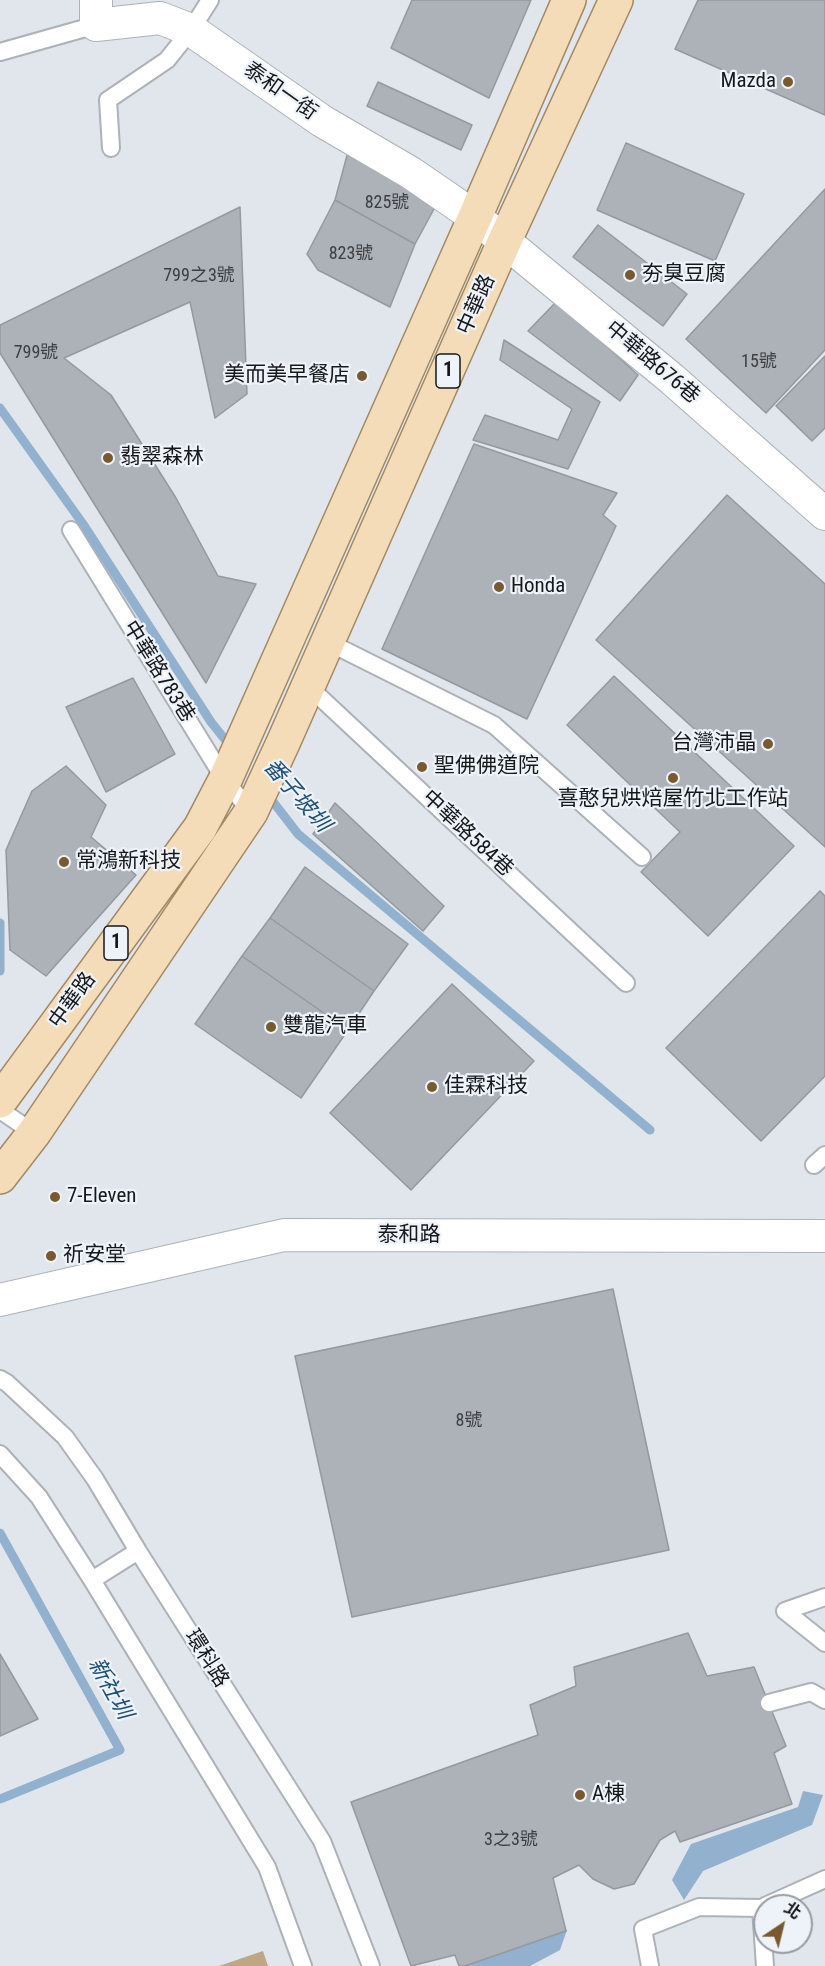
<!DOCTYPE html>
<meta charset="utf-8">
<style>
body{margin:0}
#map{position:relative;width:825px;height:1966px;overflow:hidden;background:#e0e6ec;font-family:"Roboto Condensed","Noto Sans TC",sans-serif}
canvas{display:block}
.north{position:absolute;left:753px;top:1894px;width:60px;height:60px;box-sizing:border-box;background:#eef3f9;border:2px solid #989ba0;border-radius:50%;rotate:35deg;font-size:16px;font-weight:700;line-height:24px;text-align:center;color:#16181a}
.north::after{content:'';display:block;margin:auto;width:21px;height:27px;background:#785a2e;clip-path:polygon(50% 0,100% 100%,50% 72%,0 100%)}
</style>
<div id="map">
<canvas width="825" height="1966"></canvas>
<div class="north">北</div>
</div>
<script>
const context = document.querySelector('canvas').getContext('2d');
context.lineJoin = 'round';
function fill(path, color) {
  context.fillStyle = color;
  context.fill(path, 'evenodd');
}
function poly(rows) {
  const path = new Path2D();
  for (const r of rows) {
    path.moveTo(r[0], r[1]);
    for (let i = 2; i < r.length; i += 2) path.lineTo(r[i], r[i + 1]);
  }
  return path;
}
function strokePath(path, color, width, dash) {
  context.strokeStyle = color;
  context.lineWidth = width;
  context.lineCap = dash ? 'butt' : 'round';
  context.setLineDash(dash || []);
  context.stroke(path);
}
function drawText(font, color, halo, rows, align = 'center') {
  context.font = font + ' "Roboto Condensed","Noto Sans TC",sans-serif';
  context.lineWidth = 4.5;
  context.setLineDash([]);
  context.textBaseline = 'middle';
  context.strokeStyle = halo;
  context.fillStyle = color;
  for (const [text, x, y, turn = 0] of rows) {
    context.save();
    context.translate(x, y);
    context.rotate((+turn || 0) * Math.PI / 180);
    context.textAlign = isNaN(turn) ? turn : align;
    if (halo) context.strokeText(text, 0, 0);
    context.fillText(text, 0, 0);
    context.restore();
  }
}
fill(poly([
 [263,1951,268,1966,219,1966]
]), '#bfa785');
fill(poly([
 [803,1791,823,1795,812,1825,703,1871,684,1900,672,1880,691,1844,798,1807],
 [567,1930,560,1950,530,1966,465,1966]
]), '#91b1ce');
strokePath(poly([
 [0,408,83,524,211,722,231,747],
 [267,794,298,834,650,1130],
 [0,923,0,971],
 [0,1533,120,1750,0,1799]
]), '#91b1ce', 9);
const building = poly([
 [412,0,531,0,489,98,391,48,412,0],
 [698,0,825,0,825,115,675,49,698,0],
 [378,82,472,125,461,150,367,106,378,82],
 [626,143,744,194,715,261,597,210,626,143],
 [349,148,440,198,415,244,335,200,349,148],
 [825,189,825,350,766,413,686,339,825,189],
 [335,200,415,244,390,307,318,270,307,254,335,200],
 [240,207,247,394,215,418,190,302,64,358,111,395,176,498,218,576,256,584,206,683,0,353,0,325,240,207],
 [598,225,687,294,663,326,573,257,598,225],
 [557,301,638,375,620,401,528,331,557,301],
 [504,340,600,402,568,469,473,440,485,415,558,440,572,409,500,360,504,340],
 [825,356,825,428,812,441,776,406,825,356],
 [474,444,617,493,603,515,616,526,527,719,382,649,474,444],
 [727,495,825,584,825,847,596,640,727,495],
 [614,676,794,846,708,936,641,872,680,832,567,725,614,676],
 [133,678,175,754,106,792,66,707,133,678],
 [66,766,106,805,91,837,136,875,46,976,10,950,6,850,32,791,66,766],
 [335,803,444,906,423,931,313,834,335,803],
 [305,867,408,944,374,991,270,918,305,867],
 [820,891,825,896,825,1076,761,1141,666,1048,820,891],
 [270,918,374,991,348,1030,242,956,270,918],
 [242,956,348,1030,301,1098,195,1024,242,956],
 [452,984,534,1061,411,1190,330,1113,452,984],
 [613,1289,669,1550,352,1617,295,1356,613,1289],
 [688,1633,707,1676,754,1667,786,1746,774,1753,792,1804,680,1842,675,1831,660,1840,634,1884,614,1889,593,1879,579,1865,553,1878,566,1931,465,1966,459,1966,455,1955,411,1966,351,1802,538,1735,530,1705,576,1686,574,1667,688,1633],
 [0,1654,38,1719,0,1736,0,1654]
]);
fill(building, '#acb2b7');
strokePath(building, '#94999e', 1.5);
const lane = poly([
 [0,52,96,25],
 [111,148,108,100,167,60,191,30,210,0],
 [71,530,225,780,251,812],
 [328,642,494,725,642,857],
 [308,686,626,983],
 [0,1110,34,1133],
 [814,1165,825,1155],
 [0,1379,7,1383,65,1437,95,1479,138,1551,322,1841,371,1966],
 [0,1454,39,1497,92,1580,267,1867,303,1966],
 [92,1580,138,1551],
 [825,1597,785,1611,825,1643],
 [769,1703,811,1692,825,1700],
 [765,1906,825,1879],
 [650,1966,643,1929,699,1907,761,1908,765,1966]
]);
const street = poly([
 [96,0,96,25,160,18,191,30,322,121,411,173,475,217,672,379,825,514],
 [0,1300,284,1235,825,1236]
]);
const primary = poly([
 [0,1101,200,828,225,780,475,217,569,0],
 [0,1177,34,1133,251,812,283,743,505,240,616,0]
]);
strokePath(lane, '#adb2b8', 20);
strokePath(street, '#adb2b8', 34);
strokePath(primary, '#a38862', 36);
strokePath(lane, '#fff', 16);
strokePath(street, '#fff', 32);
strokePath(primary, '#f5dcb8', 33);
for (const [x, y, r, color] of [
 [788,82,6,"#785a2e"],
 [630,275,6,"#785a2e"],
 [362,376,6,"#785a2e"],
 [108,458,6,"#785a2e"],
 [499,587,6,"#785a2e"],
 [768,744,6,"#785a2e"],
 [422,767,6,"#785a2e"],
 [673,778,6,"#785a2e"],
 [64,862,6,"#785a2e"],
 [271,1027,6,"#785a2e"],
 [432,1087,6,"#785a2e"],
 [55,1197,6,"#785a2e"],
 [51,1256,6,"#785a2e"],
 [580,1795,6,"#785a2e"]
]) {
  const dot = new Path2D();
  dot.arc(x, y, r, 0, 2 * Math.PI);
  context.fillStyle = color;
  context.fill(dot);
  strokePath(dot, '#eef3f9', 2);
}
drawText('18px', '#3c3e41', null, [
 ["825號",387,203],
 ["823號",351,254],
 ["799之3號",199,276],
 ["799號",36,353],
 ["15號",759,362],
 ["8號",469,1421],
 ["3之3號",511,1840]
]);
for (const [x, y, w] of [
 [448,371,24],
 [116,943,24]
]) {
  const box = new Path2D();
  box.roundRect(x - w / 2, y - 17, w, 34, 4.5);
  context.fillStyle = '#eef3f9';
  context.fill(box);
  strokePath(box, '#16181a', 1.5);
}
drawText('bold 20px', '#16181a', null, [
 ["1",448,371],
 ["1",116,943]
]);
drawText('21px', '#16181a', '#eef3f9', [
 ["Mazda",776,82,"right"],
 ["夯臭豆腐",642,275],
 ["美而美早餐店",350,376,"right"],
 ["翡翠森林",120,458],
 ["Honda",511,587],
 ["台灣沛晶",756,744,"right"],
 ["聖佛佛道院",434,767],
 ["喜憨兒烘焙屋竹北工作站",673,800,"center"],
 ["常鴻新科技",76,862],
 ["雙龍汽車",283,1027],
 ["佳霖科技",444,1087],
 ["7-Eleven",67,1197],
 ["祈安堂",63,1256],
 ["A棟",592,1795]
], 'left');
drawText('21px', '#16181a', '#eef3f9', [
 ["泰和一街",280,92,35],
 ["中華路",477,305,-66],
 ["中華路676巷",652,363,40],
 ["中華路783巷",158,672,58],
 ["中華路584巷",467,834,43],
 ["中華路",73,1001,-54],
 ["泰和路",409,1236],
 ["環科路",206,1659,58]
]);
drawText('italic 22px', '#205178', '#eef3f9', [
 ["番子坡圳",296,796,49],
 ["新社圳",109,1689,61]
]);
</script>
